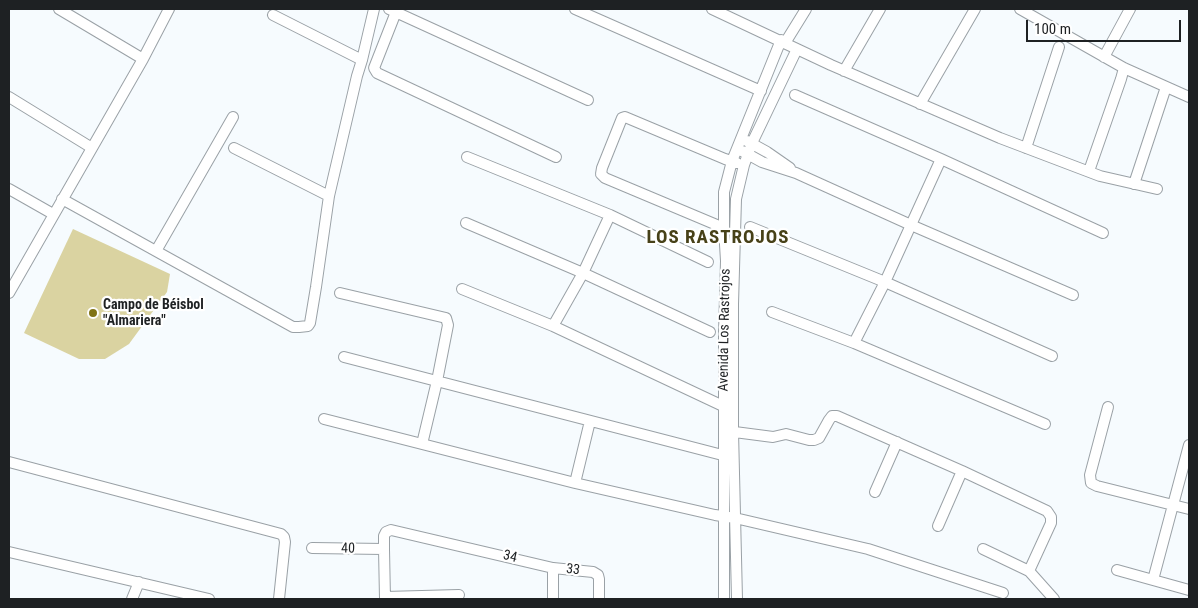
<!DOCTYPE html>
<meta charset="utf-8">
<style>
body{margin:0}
#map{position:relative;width:1198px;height:608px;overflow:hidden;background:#f6fbfe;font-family:"Roboto Condensed",sans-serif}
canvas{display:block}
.frame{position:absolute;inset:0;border:10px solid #1e2123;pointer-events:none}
.scale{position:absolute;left:1026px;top:20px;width:155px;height:22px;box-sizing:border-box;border:2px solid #1e2123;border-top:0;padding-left:6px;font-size:15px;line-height:18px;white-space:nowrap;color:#1e2123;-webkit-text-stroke:4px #fff;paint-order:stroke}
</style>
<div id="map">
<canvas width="1198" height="608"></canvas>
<div class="frame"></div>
<div class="scale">100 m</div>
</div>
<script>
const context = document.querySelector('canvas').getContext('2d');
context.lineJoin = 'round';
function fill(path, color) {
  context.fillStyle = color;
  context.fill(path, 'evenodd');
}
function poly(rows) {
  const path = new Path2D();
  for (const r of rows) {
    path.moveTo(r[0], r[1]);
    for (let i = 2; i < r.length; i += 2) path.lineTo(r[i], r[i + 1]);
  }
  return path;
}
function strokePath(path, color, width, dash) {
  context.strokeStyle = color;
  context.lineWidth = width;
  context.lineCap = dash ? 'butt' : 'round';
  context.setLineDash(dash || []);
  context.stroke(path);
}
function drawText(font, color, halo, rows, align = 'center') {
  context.font = font + ' "Roboto Condensed",sans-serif';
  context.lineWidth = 4.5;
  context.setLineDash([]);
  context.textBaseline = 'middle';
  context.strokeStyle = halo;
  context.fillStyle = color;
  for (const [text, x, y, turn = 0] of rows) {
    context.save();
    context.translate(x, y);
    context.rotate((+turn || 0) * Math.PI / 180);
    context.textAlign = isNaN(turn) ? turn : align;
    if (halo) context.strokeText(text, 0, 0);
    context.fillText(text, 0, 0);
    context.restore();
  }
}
fill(poly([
 [73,229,170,274,167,292,129,344,105,359,79,359,24,333]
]), '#dad3a1');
const minor = poly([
 [59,9,143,59],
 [389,9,588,100],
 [575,9,761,91],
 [712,9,831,65,1000,138,1100,176,1157,189],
 [1020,9,1124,68,1189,97],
 [396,12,374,68,377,73,556,157],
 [273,15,362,60],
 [785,43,806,9],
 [1104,57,1130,9],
 [844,71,880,9],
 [795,95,941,159,1103,233],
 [9,97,92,148],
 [920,104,975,9],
 [747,141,767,152,790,168],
 [234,148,329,196],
 [1026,148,1059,47],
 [742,151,762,162,796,173,911,225,1073,295],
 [467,157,610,215,708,262],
 [1089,171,1121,79,1124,68],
 [1134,184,1166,87],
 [9,189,53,214],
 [62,199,293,327,299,327,308,326,310,323,316,287,329,196,357,76,362,60,374,9],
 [466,223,583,273,710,332],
 [750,227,885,282,1052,356],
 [724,228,605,178,601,174,602,168,622,118,625,117,725,159,737,163],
 [156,251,233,117],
 [462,289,553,326,723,406,729,407],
 [9,293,143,59,169,9],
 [340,293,446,318,448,325,437,381,422,444],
 [772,312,854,343,1045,424],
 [553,326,583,273,610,215],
 [854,343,885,282,941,159],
 [344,357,730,457],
 [1108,407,1090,475,1091,483,1097,486,1189,509],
 [324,419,575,483,715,515,735,518,868,549,1003,593],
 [727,431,773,437,786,434,809,440,814,440,819,438,829,420,832,416,837,416,962,471,1047,511,1051,517,1051,523,1029,571,983,549],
 [9,462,281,534,284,537,285,542,279,599],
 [575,483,590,421],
 [875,492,897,442],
 [938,526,962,471],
 [312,548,384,549],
 [9,552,209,599],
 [553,568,553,599],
 [1117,570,1189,590],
 [1029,571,1054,599],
 [1153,580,1189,445],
 [385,597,459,595],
 [132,599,139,582],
 [385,599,384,549,384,536,386,532,391,530,553,568,593,572,598,575,599,579,599,599],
 [724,599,724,333,726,261,724,228,724,192,732,161,781,40],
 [737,599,733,431,733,304,736,199,744,165,752,143,797,49]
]);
strokePath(minor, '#9aa1a6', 12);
strokePath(minor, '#fff', 10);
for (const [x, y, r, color] of [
 [93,313,5,"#807315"]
]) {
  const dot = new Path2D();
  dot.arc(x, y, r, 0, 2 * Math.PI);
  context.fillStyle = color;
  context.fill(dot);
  strokePath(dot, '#fff', 2);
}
drawText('bold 14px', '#1e2123', '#fff', [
 ["Campo de Béisbol",103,305],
 ["\"Almariera\"",103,321]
], 'left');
drawText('14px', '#1e2123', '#fff', [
 ["Avenida Los Rastrojos",725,330,-89],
 ["40",348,549,1],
 ["34",510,557,13],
 ["33",573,570,7]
]);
context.letterSpacing = '1px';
drawText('bold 19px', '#474118', '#fff', [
 ["LOS RASTROJOS",718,238]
]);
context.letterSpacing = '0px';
</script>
